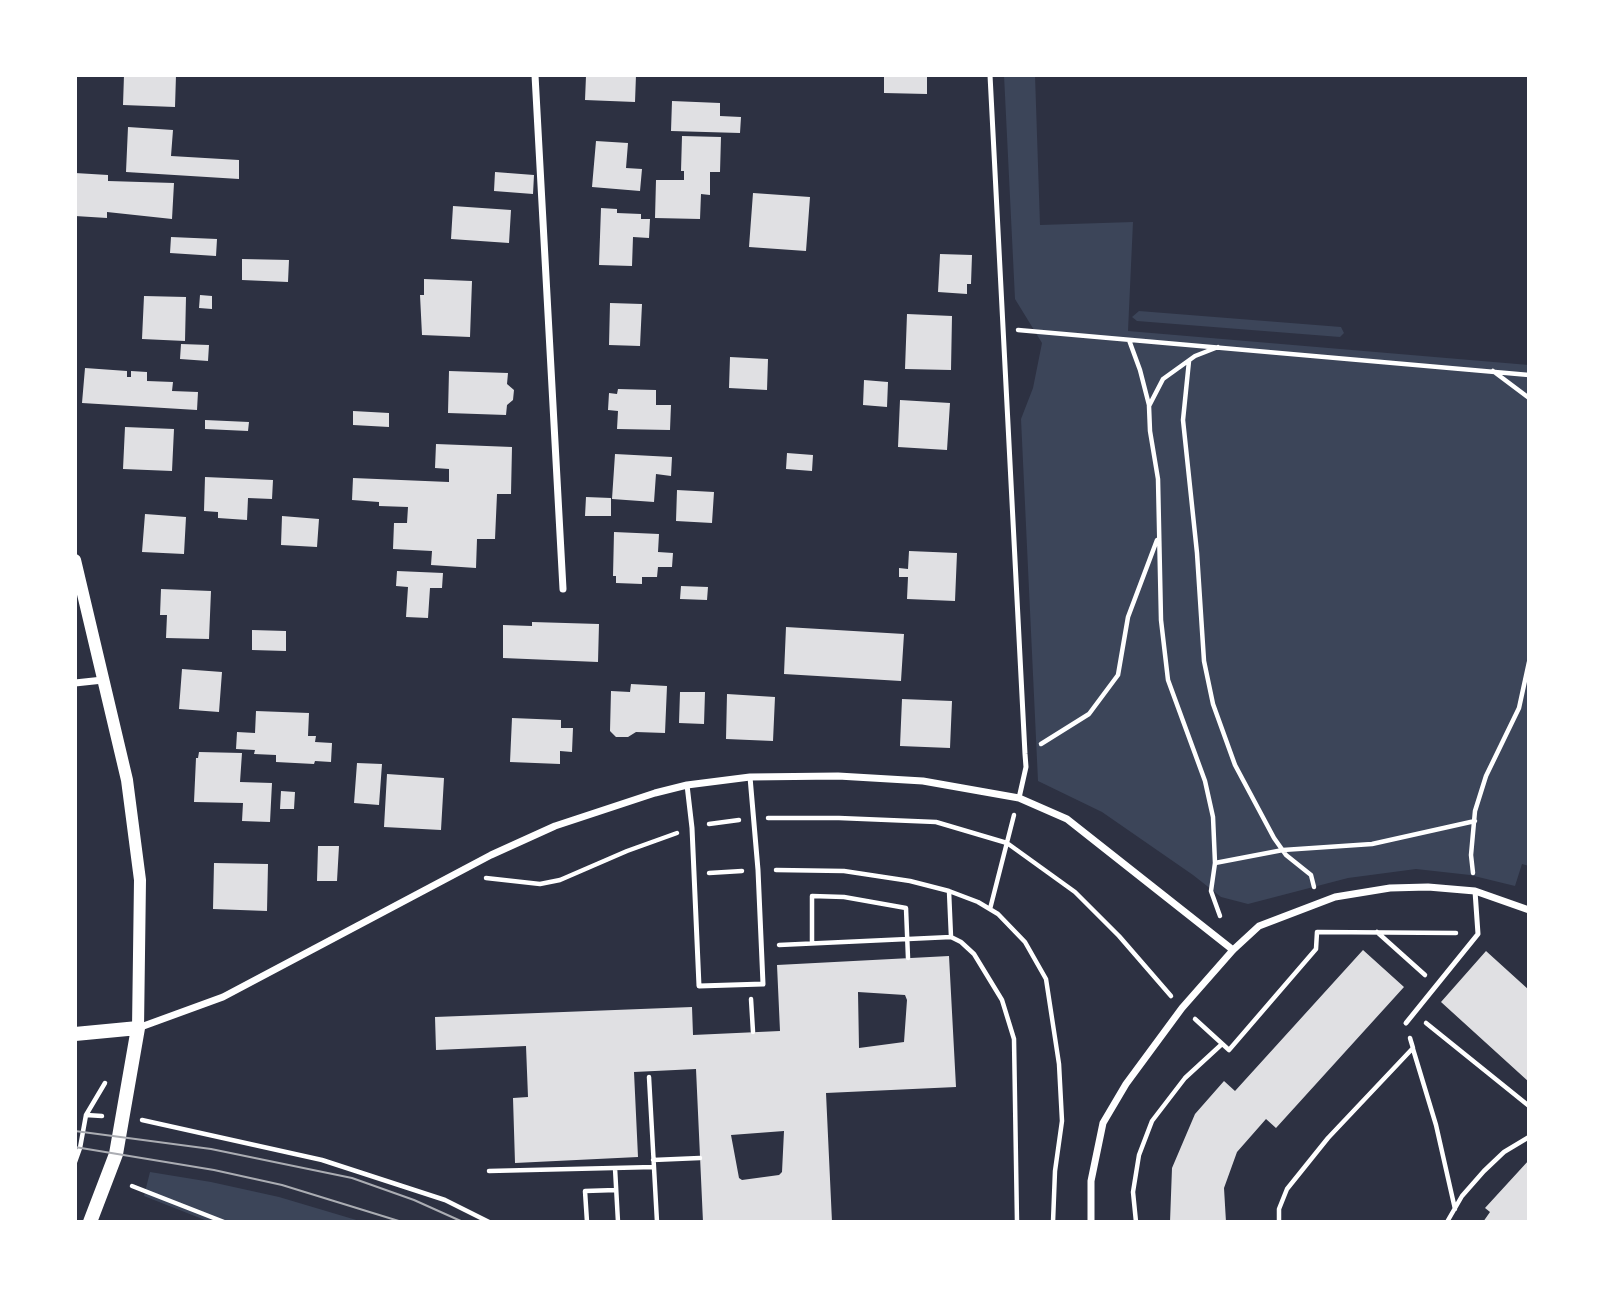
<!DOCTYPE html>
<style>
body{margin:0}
#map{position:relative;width:1604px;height:1297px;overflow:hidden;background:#2d3142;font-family:Roboto,sans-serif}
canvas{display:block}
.frame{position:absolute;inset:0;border:77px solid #fff;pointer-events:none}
</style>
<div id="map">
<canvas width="1604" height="1297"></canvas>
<div class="frame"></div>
</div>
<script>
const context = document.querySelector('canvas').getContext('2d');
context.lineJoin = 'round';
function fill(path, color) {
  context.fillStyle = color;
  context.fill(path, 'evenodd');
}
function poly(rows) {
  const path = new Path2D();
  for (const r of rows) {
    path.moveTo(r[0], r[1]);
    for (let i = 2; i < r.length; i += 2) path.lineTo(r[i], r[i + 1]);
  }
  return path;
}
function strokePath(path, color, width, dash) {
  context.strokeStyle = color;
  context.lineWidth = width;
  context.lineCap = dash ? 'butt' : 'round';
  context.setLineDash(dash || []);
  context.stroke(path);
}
fill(poly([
 [1004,75,1035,75,1040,225,1133,222,1128,331,1529,365,1529,866,1522,864,1515,886,1470,875,1416,869,1348,878,1248,904,1221,897,1193,875,1102,812,1038,781,1021,419,1033,388,1042,343,1015,299],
 [1139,311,1341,327,1344,333,1340,337,1137,321,1132,317],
 [150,1172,211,1182,279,1197,363,1222,210,1222,144,1196]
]), '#3c4559');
fill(poly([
 [124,75,176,75,175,107,123,105],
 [636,75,635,102,585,100,586,76],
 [884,75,927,75,927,94,884,93],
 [672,101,720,103,720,116,741,117,740,133,671,131],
 [128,127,173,130,171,156,239,160,239,179,126,172],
 [682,136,721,137,720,172,710,172,710,195,701,194,700,219,655,218,656,180,684,180,684,171,681,171],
 [596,141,628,143,626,168,642,169,640,191,592,187],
 [495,172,534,175,533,194,494,191],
 [75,173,108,175,108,181,174,183,172,219,107,212,107,218,75,216],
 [753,193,810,197,806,251,749,247],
 [453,206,511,210,509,243,451,239],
 [601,208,617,209,617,213,641,214,641,219,650,219,649,238,633,237,632,266,599,265],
 [171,237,217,239,216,256,170,253],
 [940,254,972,255,971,284,967,284,967,294,938,292],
 [242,259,289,260,288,282,242,280],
 [424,279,472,281,470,337,422,335,420,295,424,295],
 [200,295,212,296,212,309,199,308],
 [144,296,186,297,185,341,142,339],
 [610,303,642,304,640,346,609,345],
 [907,314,952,316,951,370,905,369],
 [181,344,209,345,208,361,180,359],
 [730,357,768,359,767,390,729,388],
 [85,368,127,371,127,377,131,377,131,371,147,372,147,381,173,382,172,391,198,392,197,410,82,403],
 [449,371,508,373,507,384,514,390,513,400,507,405,506,415,448,413],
 [864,380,888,382,887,407,863,405],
 [618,389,656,390,656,405,671,405,670,430,617,429,618,411,608,410,609,393,617,394],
 [900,400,950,403,947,450,898,447],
 [353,411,389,413,389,427,353,425],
 [205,420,249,422,248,431,205,429],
 [125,427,174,429,172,471,123,469],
 [436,444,512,447,511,494,497,494,495,539,477,539,476,568,431,565,432,551,393,549,394,523,407,523,408,507,379,506,379,502,352,500,353,478,449,482,449,469,435,468],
 [787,453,813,455,812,471,786,469],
 [615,454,672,457,671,476,656,474,654,502,612,499],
 [205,477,273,480,272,499,248,498,247,520,218,518,218,512,204,511],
 [677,490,714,492,712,523,676,521],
 [586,497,611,498,611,516,585,516],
 [145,514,186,517,184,554,142,552],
 [282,516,319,519,317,547,281,545],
 [614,532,659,534,658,552,673,553,672,567,658,567,657,577,642,577,642,584,616,583,616,576,613,576],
 [909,551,957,553,955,601,907,599,908,577,899,577,899,568,908,569],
 [397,571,443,573,442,588,430,588,428,618,406,617,408,587,396,586],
 [681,586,708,587,707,600,680,599],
 [161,589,211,591,209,639,166,638,167,615,160,615],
 [532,622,599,624,598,662,503,658,503,625,532,626],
 [786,627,904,634,901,681,784,674],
 [252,630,286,631,286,651,252,650],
 [182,669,222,672,219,712,179,709],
 [631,684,667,686,665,733,636,732,628,737,616,737,610,731,611,691,630,692],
 [680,692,705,692,704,724,679,723],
 [727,694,775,697,773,741,726,739],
 [902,699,952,701,950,748,900,746],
 [256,711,309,713,308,736,316,736,315,742,332,743,331,762,315,761,314,764,276,762,276,755,254,754,255,750,236,749,237,732,255,733],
 [512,718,561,720,561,728,573,728,572,752,560,751,560,764,510,762],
 [199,752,242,753,240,782,272,783,270,822,242,821,243,803,194,802,196,758,198,758],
 [357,763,382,764,379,805,354,803],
 [387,774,444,778,441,830,384,827],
 [281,791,295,792,294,809,280,809],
 [318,846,339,846,337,881,317,881],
 [214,863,268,864,267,911,213,909],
 [1363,950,1404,987,1276,1128,1266,1119,1237,1152,1224,1188,1226,1222,1170,1222,1172,1168,1195,1114,1224,1081,1235,1091],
 [1486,951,1529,990,1529,1082,1441,1002],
 [949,956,956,1087,826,1093,832,1222,703,1222,696,1069,634,1072,638,1157,515,1163,513,1098,528,1097,526,1046,436,1050,435,1017,692,1007,693,1035,780,1031,777,965],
 [858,992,905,995,907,1000,904,1042,859,1048],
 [784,1131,782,1172,779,1175,742,1180,739,1178,731,1135],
 [1529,1160,1529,1222,1483,1222,1490,1212,1485,1208]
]), '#e0e0e3');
strokePath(poly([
 [1018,330,1529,375],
 [1129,340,1140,370,1149,405],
 [1218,347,1195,356,1163,379,1149,406,1150,431,1158,479,1161,620,1168,680,1205,781,1213,817,1215,863,1211,891,1220,916],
 [1189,361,1183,420,1197,553,1204,661,1213,704,1235,765,1274,838,1286,855,1311,875,1314,887],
 [1493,371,1529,398],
 [1041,744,1089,714,1118,675,1128,617,1157,540],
 [768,818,839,818,936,822,1007,843,1075,892,1119,936,1171,996],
 [709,824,739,820],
 [1215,863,1283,850,1372,844,1475,821],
 [776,870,844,871,910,881,949,891,978,902,998,914,1025,942,1046,979,1059,1064,1062,1121,1055,1171,1053,1222],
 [709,873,742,871],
 [1473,873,1471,855,1475,811,1486,776,1519,708,1529,662],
 [486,878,540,884,560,880,627,851,677,833],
 [949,891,951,937],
 [990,909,1014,815],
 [1377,932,1425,975],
 [812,943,812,896,844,897,906,908,908,958],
 [779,945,951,937,961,942,974,954,1002,1000,1014,1039,1017,1222],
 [751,999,753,1032],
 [1195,1019,1229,1050,1316,949,1317,932,1456,933],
 [1426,1023,1529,1106],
 [1413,1049,1436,1125,1455,1209],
 [649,1077,657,1222],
 [86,1115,102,1116],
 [142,1120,322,1160,445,1200,489,1222],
 [653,1160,700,1158],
 [75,1162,80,1148,86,1115,105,1083],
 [615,1168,618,1222],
 [489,1171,654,1167],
 [132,1186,224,1222],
 [587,1222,585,1191,616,1190],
 [1136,1222,1133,1192,1139,1155,1152,1121,1185,1078,1222,1044],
 [1279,1222,1279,1209,1287,1189,1328,1138,1413,1048,1410,1038],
 [1447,1222,1462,1196,1484,1171,1504,1152,1529,1137]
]), '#fff', 4.5);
strokePath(poly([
 [990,75,1025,754,1026,767,1019,798],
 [687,785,692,828,699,986,763,984,758,870,750,777],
 [1406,1023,1478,934,1475,891]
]), '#fff', 5);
strokePath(poly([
 [535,75,563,589],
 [75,683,103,680],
 [138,1028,223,997,491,855,555,826,655,793,687,785,750,777,838,776,923,781,1019,798,1067,819,1233,950],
 [1091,1222,1091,1181,1103,1123,1126,1084,1182,1008,1233,950,1259,926,1335,897,1390,888,1428,887,1475,891,1529,910]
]), '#fff', 7);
strokePath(poly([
 [75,560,127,780,140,880,138,1028]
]), '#fff', 12);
strokePath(poly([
 [75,1034,138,1028,116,1154,90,1222]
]), '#fff', 14);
strokePath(poly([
 [75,1131,211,1149,352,1178,414,1200,463,1222],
 [75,1147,214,1170,282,1185,402,1222]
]), '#abadb3', 2);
</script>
